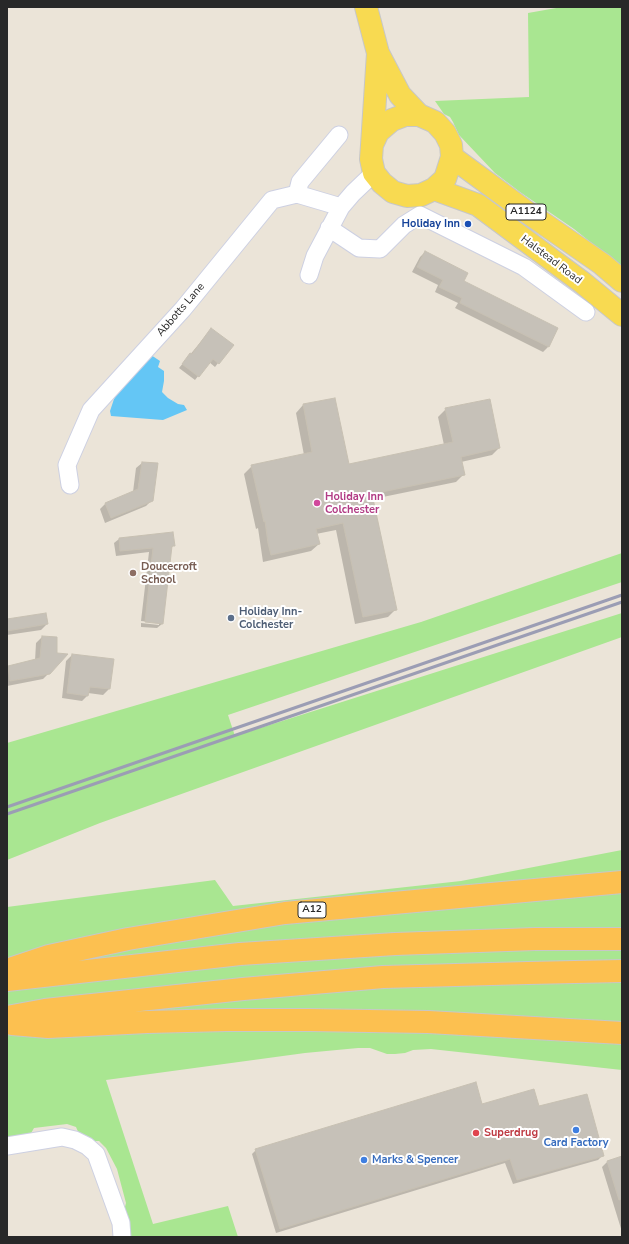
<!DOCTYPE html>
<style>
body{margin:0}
#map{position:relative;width:629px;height:1244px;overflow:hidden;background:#ebe4d8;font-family:"Nunito Sans",sans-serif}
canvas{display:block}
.frame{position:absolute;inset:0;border:8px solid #282828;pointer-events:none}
</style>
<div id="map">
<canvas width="629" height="1244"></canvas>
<div class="frame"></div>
</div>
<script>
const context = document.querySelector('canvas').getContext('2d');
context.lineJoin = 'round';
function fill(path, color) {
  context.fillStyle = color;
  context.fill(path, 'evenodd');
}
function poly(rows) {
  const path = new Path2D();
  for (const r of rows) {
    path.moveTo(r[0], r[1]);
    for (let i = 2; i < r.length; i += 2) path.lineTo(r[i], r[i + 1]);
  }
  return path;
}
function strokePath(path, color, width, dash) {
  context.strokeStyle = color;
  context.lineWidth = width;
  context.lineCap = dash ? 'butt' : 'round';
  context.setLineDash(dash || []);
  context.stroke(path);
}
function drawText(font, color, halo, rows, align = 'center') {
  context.font = font + ' "Nunito Sans",sans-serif';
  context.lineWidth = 4;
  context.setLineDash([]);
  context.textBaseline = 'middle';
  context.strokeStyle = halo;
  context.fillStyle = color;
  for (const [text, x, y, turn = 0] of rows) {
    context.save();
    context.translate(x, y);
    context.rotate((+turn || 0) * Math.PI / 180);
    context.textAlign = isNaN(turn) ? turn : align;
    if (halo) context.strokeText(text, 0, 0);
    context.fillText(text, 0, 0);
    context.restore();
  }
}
fill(poly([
 [562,7,622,7,622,267,574,229,520,192,495,173,459,135,453,122,450,117,444,114,435,101,529,97,528,13],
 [622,553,622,582,228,715,235,736,622,613,622,637,100,823,7,860,7,743,421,622],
 [622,850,622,1070,431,1049,413,1050,405,1053,395,1054,387,1054,370,1048,358,1048,305,1053,106,1080,153,1224,228,1206,238,1237,130,1237,124,1211,126,1203,117,1169,106,1148,99,1141,92,1141,79,1134,76,1127,67,1124,34,1128,30,1135,7,1138,7,907,215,880,233,906,461,881]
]), '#a9e691');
fill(poly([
 [151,355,160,361,158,367,164,371,164,381,162,392,168,398,178,404,184,405,187,410,163,420,111,416,110,411,114,399,125,382]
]), '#64c6f5');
fill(poly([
 [425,252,463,282,557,329,548,347,543,352,455,308,458,303,435,292,438,285,412,272,420,257],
 [208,333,218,363,215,367,209,362,195,380,179,368],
 [303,405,348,466,444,445,438,417,446,409,499,448,492,455,461,462,464,474,456,482,373,499,396,609,388,617,355,624,336,530,316,534,319,544,311,551,263,562,258,528,256,529,244,474,252,466,304,455,296,413],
 [142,463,152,500,146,506,105,523,100,509,105,504,133,492,136,468],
 [119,539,174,545,170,549,162,624,157,628,141,627,141,623,159,625,159,623,141,621,149,552,116,556,114,543],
 [7,620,47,624,41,630,7,635],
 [42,637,49,673,43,679,7,686,7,667,35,661,36,643],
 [72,655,113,660,109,689,103,695,88,693,88,695,82,701,62,698,66,661],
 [482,1106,538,1107,603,1155,598,1160,513,1184,505,1163,276,1233,252,1154,256,1150],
 [622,1157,622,1232,602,1167,608,1161]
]), '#0003');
const building = poly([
 [425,251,468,273,464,281,558,328,549,347,460,303,462,298,439,287,443,280,417,267,425,251],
 [211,328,234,345,219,364,213,359,199,377,182,364,190,353,192,354,211,328],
 [335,398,349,464,453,442,445,408,490,399,500,448,461,457,465,475,372,494,397,610,363,617,343,523,316,529,320,544,271,555,268,543,265,521,264,522,251,465,312,452,303,404,335,398],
 [142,462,158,463,153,501,111,518,105,503,138,489,142,462],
 [173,532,175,546,172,546,163,624,145,622,153,548,120,551,119,538,173,532],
 [46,613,48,624,7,631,7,619,46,613],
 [42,636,57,637,57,653,68,654,50,674,10,681,8,666,40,658,42,636],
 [72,654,114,659,110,689,90,687,88,696,67,693,72,654],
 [476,1082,482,1104,534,1089,539,1106,587,1094,604,1156,517,1180,510,1159,280,1229,255,1149,476,1082],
 [622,1156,622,1199,619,1200,607,1161,622,1156]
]);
fill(building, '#c6c1b8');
strokePath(building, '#c7c0b2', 1);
const minor = poly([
 [297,194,300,182,339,135],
 [329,228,359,248,380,249,404,225,420,215,524,267,586,312],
 [309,275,315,256,341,207,353,193,374,173],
 [70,485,67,465,91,410,183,309,272,200,297,194,341,207],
 [7,1146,62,1137,75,1140,87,1146,96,1154,121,1223,122,1237]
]);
const primary = poly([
 [366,7,378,53,400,95,419,115],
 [372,145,378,132,392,120,405,115,419,115,435,122,445,133,451,145,452,157,445,179,434,189,421,195,407,196,393,192,382,183,374,173,371,159,372,145,378,53],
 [452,157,524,210,602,264,622,281],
 [434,189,478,205,583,283,622,315]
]);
const trunk = poly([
 [7,970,49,956,128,939,285,913,622,882],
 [7,980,240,954,395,944,535,939,622,939],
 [7,1017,45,1010,243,989,383,977,528,973,622,971],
 [12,1024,48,1027,147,1022,227,1020,309,1020,428,1022,622,1033]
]);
strokePath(minor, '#cdd0e2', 19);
strokePath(primary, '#c7c7c7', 24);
strokePath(trunk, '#c7c7c7', 24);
strokePath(minor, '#fff', 17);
strokePath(primary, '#f8da51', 22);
strokePath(trunk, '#fcc050', 22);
strokePath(poly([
 [7,807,622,595],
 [7,814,622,602]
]), '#9b9db4', 3);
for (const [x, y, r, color] of [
 [468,224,4,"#1a4fb4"],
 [317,503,4,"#d1479c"],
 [133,573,4,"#8d6e63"],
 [231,618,4,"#5c6f8a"],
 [576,1130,4,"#3f7fe0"],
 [476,1133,4,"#e0444e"],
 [364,1160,4,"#3f7fe0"]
]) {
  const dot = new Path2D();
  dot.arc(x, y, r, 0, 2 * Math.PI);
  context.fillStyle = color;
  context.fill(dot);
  strokePath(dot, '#fff', 1.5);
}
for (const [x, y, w] of [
 [526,212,40],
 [312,910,28]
]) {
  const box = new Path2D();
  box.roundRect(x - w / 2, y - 8, w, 16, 3);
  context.fillStyle = '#fff';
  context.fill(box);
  strokePath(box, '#282828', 1);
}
drawText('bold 10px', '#282828', null, [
 ["A1124",526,212],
 ["A12",312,910]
]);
drawText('bold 11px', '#164399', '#fff', [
 ["Holiday Inn",460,224]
], 'right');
drawText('11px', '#282828', '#fff', [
 ["Halstead Road",551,260,37],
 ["Abbotts Lane",181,310,-49]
]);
drawText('bold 11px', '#b23c85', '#fff', [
 ["Holiday Inn",325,497],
 ["Colchester",325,510]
], 'left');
drawText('bold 11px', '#785e54', '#fff', [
 ["Doucecroft",141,567],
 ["School",141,580]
], 'left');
drawText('bold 11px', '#4e5e75', '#fff', [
 ["Holiday Inn-",239,612],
 ["Colchester",239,625]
], 'left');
drawText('bold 11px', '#be3a42', '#fff', [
 ["Superdrug",484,1133]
], 'left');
drawText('bold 11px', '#366cbe', '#fff', [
 ["Card Factory",576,1143],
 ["Marks & Spencer",372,1160,"left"]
]);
</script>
